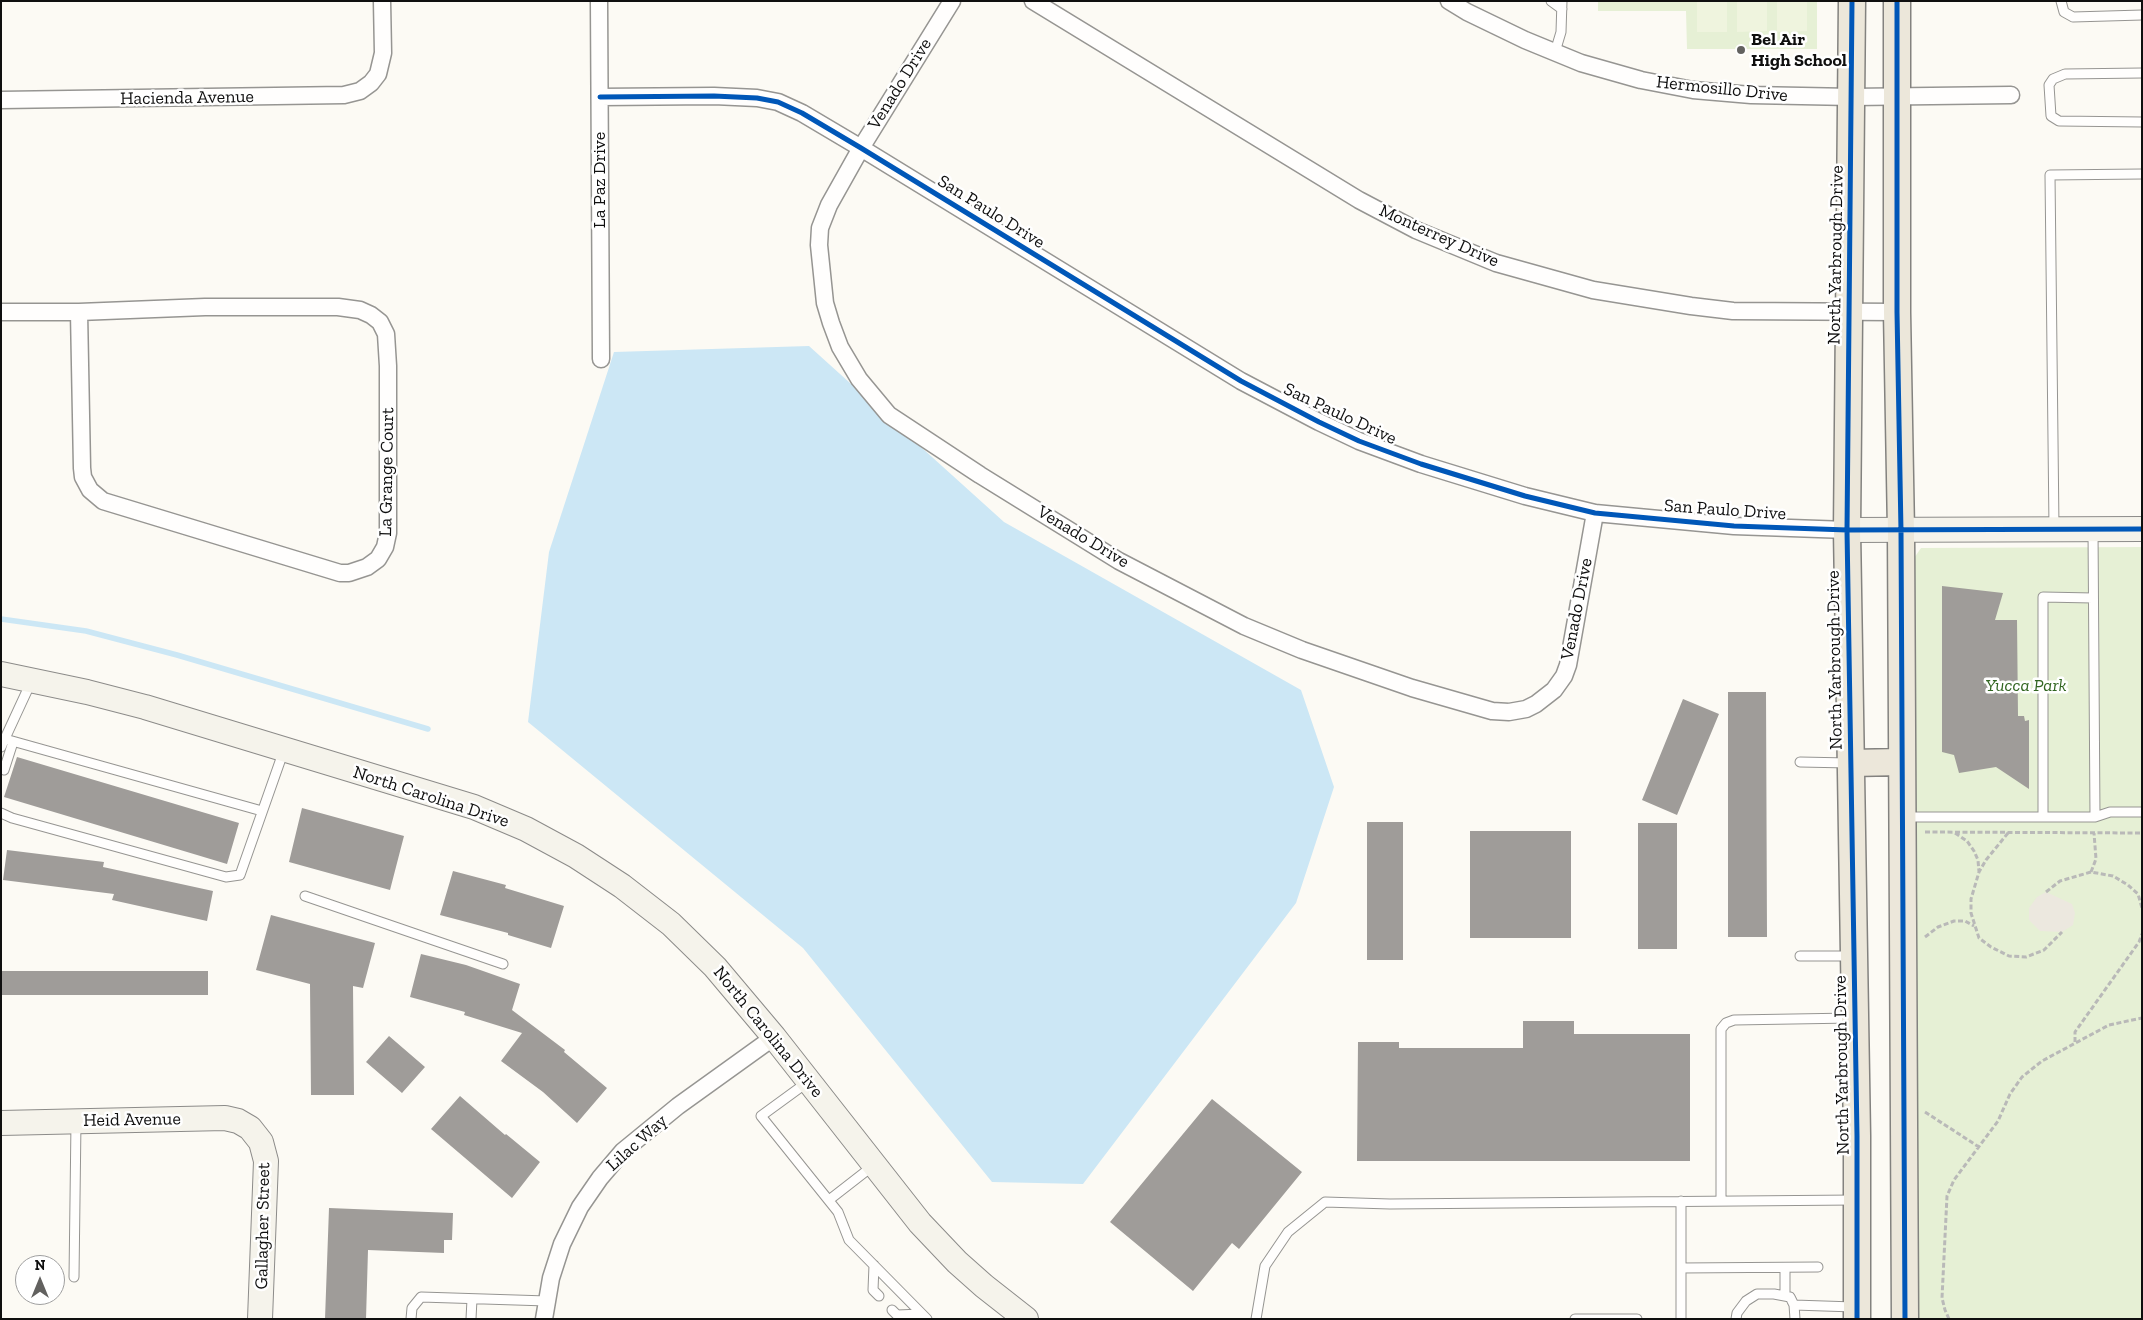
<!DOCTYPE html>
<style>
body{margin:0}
#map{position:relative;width:2143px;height:1320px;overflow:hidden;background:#fcfaf4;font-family:"Zilla Slab",serif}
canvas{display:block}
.frame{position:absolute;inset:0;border:2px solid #0f0f0f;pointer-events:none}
.north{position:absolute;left:15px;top:1255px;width:50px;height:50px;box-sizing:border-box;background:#fff;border:1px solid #9f9f9f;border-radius:50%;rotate:0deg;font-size:14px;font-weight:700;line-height:20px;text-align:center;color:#0f0f0f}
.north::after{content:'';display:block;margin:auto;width:18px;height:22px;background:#62615f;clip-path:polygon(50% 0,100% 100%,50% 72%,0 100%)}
</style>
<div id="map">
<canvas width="2143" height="1320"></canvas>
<div class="frame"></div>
<div class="north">N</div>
</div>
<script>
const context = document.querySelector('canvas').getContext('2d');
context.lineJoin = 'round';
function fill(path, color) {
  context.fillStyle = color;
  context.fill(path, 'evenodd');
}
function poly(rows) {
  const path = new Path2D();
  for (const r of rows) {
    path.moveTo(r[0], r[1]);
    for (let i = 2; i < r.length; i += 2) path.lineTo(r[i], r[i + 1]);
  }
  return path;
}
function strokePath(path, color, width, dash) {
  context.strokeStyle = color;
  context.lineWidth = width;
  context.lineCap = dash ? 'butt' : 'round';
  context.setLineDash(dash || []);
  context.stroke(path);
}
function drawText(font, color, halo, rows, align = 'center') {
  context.font = font + ' "Zilla Slab",serif';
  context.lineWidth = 5;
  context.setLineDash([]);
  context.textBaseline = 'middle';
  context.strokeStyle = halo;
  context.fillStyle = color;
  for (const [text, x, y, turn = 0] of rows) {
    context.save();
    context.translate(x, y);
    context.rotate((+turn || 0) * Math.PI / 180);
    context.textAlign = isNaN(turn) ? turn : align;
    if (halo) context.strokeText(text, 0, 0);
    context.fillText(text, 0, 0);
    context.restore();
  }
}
fill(poly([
 [1598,1,1817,1,1817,49,1687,49,1686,11,1598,11],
 [2142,547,2142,1319,1915,1319,1910,564,1921,548]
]), '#e6f0d5');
fill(poly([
 [1697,1,1727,1,1727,32,1697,32],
 [1737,1,1767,1,1767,31,1737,32],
 [1777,1,1807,1,1807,31,1777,32]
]), '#eff4de');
fill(poly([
 [2046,892,2072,904,2075,913,2073,925,2062,932,2040,931,2029,920,2029,908,2037,897]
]), '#ece8df');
fill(poly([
 [809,346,1004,522,1301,690,1334,787,1296,903,1083,1184,992,1182,803,948,528,722,549,552,614,352]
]), '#cce7f5');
strokePath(poly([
 [1,619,86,631,177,655,428,729]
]), '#cce7f5', 5.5);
fill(poly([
 [1942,586,2003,593,1995,620,2017,620,2018,716,2024,716,2025,721,2029,720,2029,789,1996,767,1959,773,1954,755,1942,752],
 [1728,692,1766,692,1767,937,1728,937],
 [1683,699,1719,714,1677,815,1642,800],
 [17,757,239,823,227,864,4,797],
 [302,808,404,836,390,890,289,862],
 [1367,822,1403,822,1403,960,1367,960],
 [1638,823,1677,823,1677,949,1638,949],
 [1470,831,1571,831,1571,938,1470,938],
 [7,850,104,862,103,867,213,891,207,921,112,900,114,894,3,880],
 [453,871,506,885,505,888,564,906,551,948,508,935,508,933,440,915],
 [271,915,375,943,363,988,353,986,354,1095,311,1095,310,984,256,970],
 [421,954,466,965,520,984,512,1010,565,1050,564,1052,607,1088,577,1123,543,1092,501,1061,522,1033,464,1015,465,1012,410,997],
 [1,971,208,971,208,995,1,995],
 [1523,1021,1574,1021,1574,1034,1690,1034,1690,1161,1357,1161,1358,1042,1399,1042,1399,1048,1523,1048],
 [389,1036,425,1067,402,1093,366,1062],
 [460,1096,505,1135,506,1134,540,1162,512,1198,431,1129],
 [1212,1099,1302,1172,1239,1249,1232,1243,1193,1291,1110,1222],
 [329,1208,453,1213,452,1240,444,1240,444,1253,368,1250,366,1319,325,1319]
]), '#9f9c99');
const lane = poly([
 [1551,1,1562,9],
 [2061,1,2064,12,2073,17,2142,15],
 [1555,52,1561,32,1562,1],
 [2142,73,2065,74,2053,79,2049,85,2051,116,2059,121,2142,122],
 [2054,528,2050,175,2142,174],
 [2093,530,2095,817],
 [5,739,262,811],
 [1,747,32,680],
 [1800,762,1849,763],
 [4,770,13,742],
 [1,813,12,818,226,877,240,875,284,750],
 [1904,817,2095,817,2110,812,2142,812],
 [2043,817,2043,597,2093,598],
 [305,896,503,964],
 [1800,956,1853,956],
 [809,1081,761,1116,838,1212,849,1240,927,1319],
 [829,1200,874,1165],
 [1681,1201,1681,1319],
 [1721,1201,1721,1029,1726,1023,1734,1020,1852,1018],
 [874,1265,873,1290,879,1296],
 [1681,1268,1818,1267],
 [74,1277,76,1122],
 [1785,1296,1785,1268],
 [1794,1305,1854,1307],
 [892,1310,897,1315,922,1314],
 [411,1319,412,1308,421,1297,547,1301],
 [471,1319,472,1299],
 [1256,1319,1265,1266,1288,1232,1325,1202,1390,1204,1855,1200],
 [1575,1319,1637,1319],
 [1736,1319,1737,1313,1746,1301,1757,1294,1774,1294,1790,1297,1794,1305,1795,1319]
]);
const street = poly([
 [599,1,601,359],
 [952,1,861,148,829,205,820,228,819,245,825,303,831,323,840,347,859,379,889,415,980,475,1119,561,1244,626,1302,650,1412,688,1492,711,1509,712,1526,709,1536,704,1554,690,1564,676,1568,665,1595,513],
 [1033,1,1359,200,1416,230,1496,263,1593,290,1691,306,1733,311,1897,312],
 [1449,1,1467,12,1525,40,1581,63,1641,80,1693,90,1751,95,1852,97,2011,95],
 [600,97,714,96,757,98,778,102,802,113,861,148,1241,381,1319,422,1359,441,1421,464,1525,496,1595,513,1734,526,1847,530],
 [1,100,344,95,360,91,371,83,378,74,383,53,382,1],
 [205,307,338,307,360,310,371,315,380,322,386,334,388,366,388,533,385,547,378,559,367,567,349,573,340,573,103,501,90,490,83,477,82,468,79,312,205,307],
 [1,312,79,312],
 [544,1319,551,1278,562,1244,580,1207,600,1178,623,1151,678,1106,774,1037]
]);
const secondary = poly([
 [1847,530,2142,529],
 [1,674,87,692,145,707,474,807,526,829,576,856,622,886,671,924,715,967,774,1037,920,1223,957,1262,984,1286,1026,1319],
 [1,1123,225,1118,238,1121,250,1128,261,1142,266,1161,260,1319]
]);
const primary = poly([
 [1852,1,1847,530,1857,1136,1857,1319],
 [1897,1,1897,312,1901,531,1905,1319],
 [1851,763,1901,762]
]);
strokePath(lane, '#969592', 11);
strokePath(street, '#969592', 19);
strokePath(secondary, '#8c8b89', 26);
strokePath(primary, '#83827f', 29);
strokePath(poly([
 [1925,832,2142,833],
 [1955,833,1967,841,1974,851,1978,860,1979,872],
 [2008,833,1986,860,1979,872,1971,899,1971,913,1979,938,1991,947,2009,956,2026,957,2044,950,2062,932],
 [2091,872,2096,859,2094,833],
 [2046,892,2060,881,2091,872,2113,876,2128,885,2138,894,2142,908],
 [1925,937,1938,927,1954,921,1965,921,1974,926],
 [2075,1042,2075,1032,2139,942,2142,934],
 [1925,1112,1979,1147],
 [1949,1319,1945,1310,1942,1298,1947,1196,1954,1180,1998,1121,2010,1094,2022,1077,2042,1061,2109,1025,2142,1018]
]), '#b9b9b8', 3, [5, 2.5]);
strokePath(lane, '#fffefd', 9);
strokePath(street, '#fffefd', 16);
strokePath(secondary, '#f5f3eb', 24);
strokePath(primary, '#ece7da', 26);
strokePath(poly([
 [1852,1,1847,530,1857,1136,1857,1319],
 [1897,1,1897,312,1901,531,1905,1319],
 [600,97,714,96,757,98,778,102,802,113,861,148,1241,381,1319,422,1359,441,1421,464,1525,496,1595,513,1734,526,1847,530,2142,529]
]), '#0057b8', 5);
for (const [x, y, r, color] of [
 [1741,50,5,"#62615f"]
]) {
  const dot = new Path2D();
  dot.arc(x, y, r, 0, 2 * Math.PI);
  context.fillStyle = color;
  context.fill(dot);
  strokePath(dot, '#fff', 2);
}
drawText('bold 18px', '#0f0f0f', '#fff', [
 ["Bel Air",1751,40],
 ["High School",1751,61]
], 'left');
drawText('18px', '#0f0f0f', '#fff', [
 ["Venado Drive",900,84,-58],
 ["Hermosillo Drive",1722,89,6],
 ["Hacienda Avenue",187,98,-1],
 ["La Paz Drive",600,180,-90],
 ["San Paulo Drive",991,212,32],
 ["Monterrey Drive",1439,236,24],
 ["North Yarbrough Drive",1836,255,-89],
 ["San Paulo Drive",1340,414,25],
 ["La Grange Court",387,472,-89],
 ["San Paulo Drive",1725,510,4],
 ["Venado Drive",1083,537,31],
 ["Venado Drive",1577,609,-79],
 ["North Yarbrough Drive",1835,660,-91],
 ["North Carolina Drive",431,797,18],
 ["North Carolina Drive",768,1032,51],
 ["North Yarbrough Drive",1842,1065,-91],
 ["Heid Avenue",132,1120,-1],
 ["Lilac Way",637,1143,-42],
 ["Gallagher Street",263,1226,-89]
]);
drawText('italic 18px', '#316520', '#fff', [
 ["Yucca Park",2026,686]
]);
</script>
